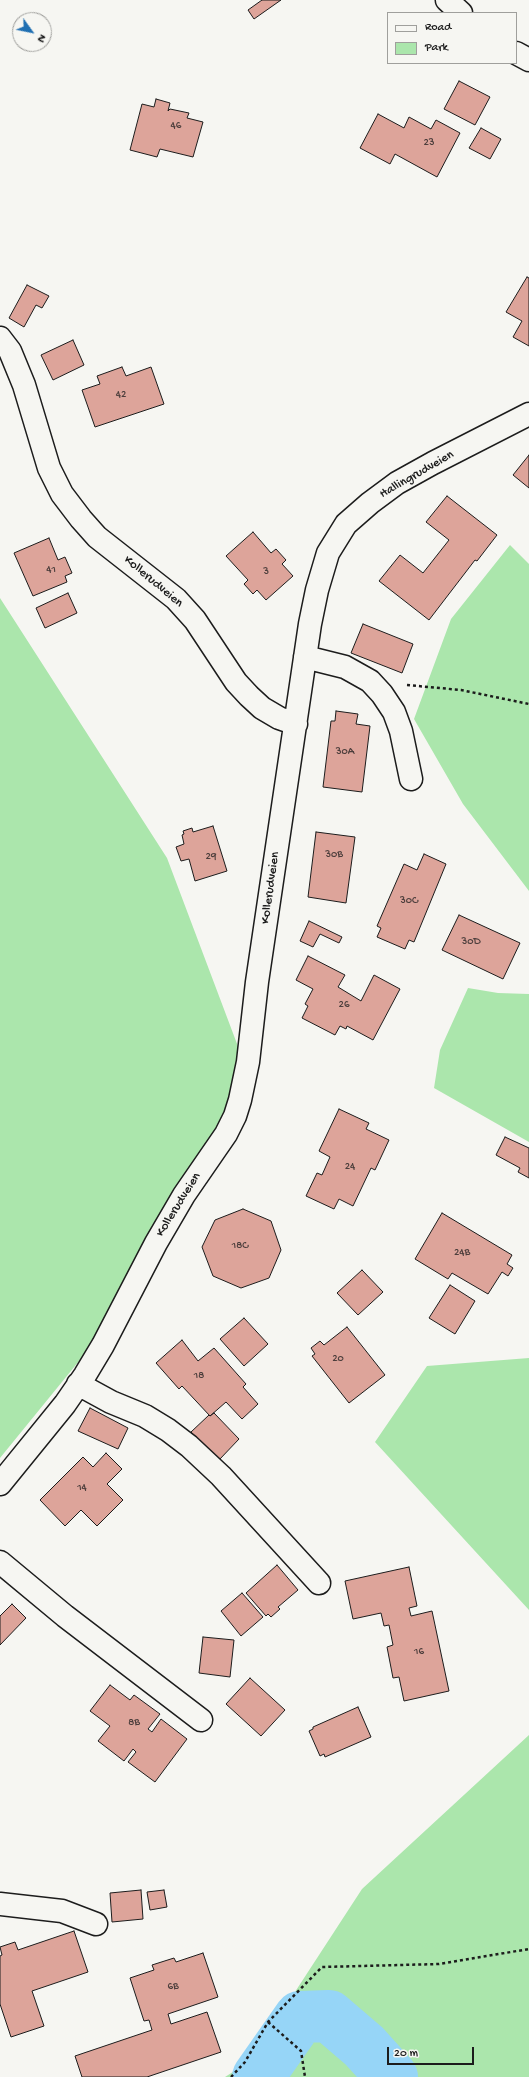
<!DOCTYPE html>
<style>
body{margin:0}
#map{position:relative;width:529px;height:2077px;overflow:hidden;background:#f6f6f2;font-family:"Gochi Hand",sans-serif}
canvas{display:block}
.legend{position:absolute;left:387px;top:12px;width:130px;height:52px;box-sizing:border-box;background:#f6f6f2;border:1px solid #9f9f9c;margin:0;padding:5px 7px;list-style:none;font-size:12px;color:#1c1c1c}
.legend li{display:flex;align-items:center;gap:8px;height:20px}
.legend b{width:20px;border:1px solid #9f9f9c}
.north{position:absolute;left:12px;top:12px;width:40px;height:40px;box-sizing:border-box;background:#f6f6f2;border:1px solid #9f9f9c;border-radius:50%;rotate:123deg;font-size:11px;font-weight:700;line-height:16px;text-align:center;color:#1c1c1c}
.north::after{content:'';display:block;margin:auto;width:14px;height:18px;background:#1f6fb2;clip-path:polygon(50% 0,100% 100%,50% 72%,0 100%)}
.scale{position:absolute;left:387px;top:2047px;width:87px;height:18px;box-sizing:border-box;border:2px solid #1c1c1c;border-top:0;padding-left:5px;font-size:12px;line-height:14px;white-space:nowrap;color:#1c1c1c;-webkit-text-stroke:3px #f6f6f2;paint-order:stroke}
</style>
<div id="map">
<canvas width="529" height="2077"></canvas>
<ul class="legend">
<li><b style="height:5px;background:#f6f6f2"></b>Road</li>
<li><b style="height:11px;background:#abe6ac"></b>Park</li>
</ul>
<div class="north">N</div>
<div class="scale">20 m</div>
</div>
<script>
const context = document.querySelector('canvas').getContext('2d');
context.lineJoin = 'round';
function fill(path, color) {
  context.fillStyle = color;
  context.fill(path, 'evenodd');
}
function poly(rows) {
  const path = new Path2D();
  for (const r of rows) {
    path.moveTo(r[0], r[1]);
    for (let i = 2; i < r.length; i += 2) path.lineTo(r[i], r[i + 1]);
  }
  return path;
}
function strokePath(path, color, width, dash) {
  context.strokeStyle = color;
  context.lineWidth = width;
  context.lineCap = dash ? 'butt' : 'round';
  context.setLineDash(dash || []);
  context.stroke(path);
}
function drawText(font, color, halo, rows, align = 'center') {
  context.font = font + ' "Gochi Hand",sans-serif';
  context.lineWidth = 3;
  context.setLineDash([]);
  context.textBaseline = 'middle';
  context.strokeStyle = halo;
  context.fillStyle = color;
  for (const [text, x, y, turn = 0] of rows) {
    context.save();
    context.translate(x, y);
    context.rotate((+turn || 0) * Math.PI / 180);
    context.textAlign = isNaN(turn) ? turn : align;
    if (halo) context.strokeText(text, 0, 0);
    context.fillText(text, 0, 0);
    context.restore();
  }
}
fill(poly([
 [510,545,529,564,529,891,463,804,414,719,451,619],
 [0,598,167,858,248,1073,223,1135,88,1350,0,1458],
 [468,988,498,993,529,994,529,1142,434,1088,440,1050],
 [529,1358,529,1610,375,1442,427,1366],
 [529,1735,529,2077,225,2077,250,2061,362,1889]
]), '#abe6ac');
strokePath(poly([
 [258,2077,300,2017,329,2016,364,2046,392,2077]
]), '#96d5f7', 52);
const building = poly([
 [262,0,281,0,254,19,248,10,262,0],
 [459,81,490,97,475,125,444,109,459,81],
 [156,99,170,103,168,111,170,109,189,113,187,118,203,122,193,157,160,149,157,157,130,150,142,104,154,107,156,99],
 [378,114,404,128,409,117,431,129,436,120,460,133,437,177,395,154,390,164,360,148,378,114],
 [481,128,501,139,490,159,469,148,481,128],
 [527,277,529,278,529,346,513,337,522,321,506,312,527,277],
 [27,285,49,296,42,308,36,305,24,327,9,318,27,285],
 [73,340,84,365,53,380,41,355,73,340],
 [122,367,126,376,151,367,164,404,95,427,82,390,100,384,97,376,122,367],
 [529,455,529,488,513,475,529,455],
 [447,496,497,535,477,561,475,560,429,620,379,581,400,555,423,573,449,540,426,522,447,496],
 [253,532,271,553,276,549,286,560,282,564,293,576,266,600,257,590,253,594,244,584,248,580,226,556,253,532],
 [49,538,58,560,65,557,72,573,65,576,67,582,33,596,14,553,49,538],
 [68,593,77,613,45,628,36,608,68,593],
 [363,624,413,644,402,673,351,653,363,624],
 [336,711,358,714,356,724,370,726,362,792,323,787,331,721,335,721,336,711],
 [213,826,227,871,195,881,189,859,181,861,176,847,184,844,182,835,184,834,183,831,192,828,193,832,213,826],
 [316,832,355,837,346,903,308,897,316,832],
 [424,854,446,864,414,942,409,940,405,949,377,937,381,928,377,926,404,864,417,870,424,854],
 [459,915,520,943,503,979,442,950,459,915],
 [309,921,342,937,339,943,320,934,313,947,300,941,309,921],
 [308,956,345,975,338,987,361,1001,374,975,400,989,373,1040,347,1026,346,1029,340,1026,335,1035,302,1018,308,1006,305,1004,313,989,296,980,308,956],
 [339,1109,369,1123,366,1129,389,1140,375,1170,371,1168,353,1206,339,1199,334,1209,306,1196,317,1173,322,1175,330,1157,319,1151,339,1109],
 [505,1137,529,1148,529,1178,518,1172,520,1168,496,1155,505,1137],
 [243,1209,271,1221,281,1250,269,1278,241,1288,213,1276,202,1247,215,1220,243,1209],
 [442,1213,512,1255,507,1264,513,1268,508,1276,502,1272,488,1294,452,1273,448,1279,415,1259,442,1213],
 [362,1270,383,1292,358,1315,337,1293,362,1270],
 [450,1285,475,1301,455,1334,429,1318,450,1285],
 [244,1318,268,1344,244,1366,220,1339,244,1318],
 [347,1327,385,1375,349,1403,312,1356,315,1354,311,1348,320,1341,324,1345,347,1327],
 [182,1340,198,1361,214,1348,246,1384,243,1387,258,1404,242,1419,226,1402,210,1416,182,1386,179,1389,156,1363,182,1340],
 [90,1408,128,1428,118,1449,78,1431,90,1408],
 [214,1413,239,1439,219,1460,191,1432,209,1415,210,1416,214,1413],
 [106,1453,122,1469,107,1484,123,1500,97,1526,81,1510,65,1526,40,1500,83,1457,93,1467,106,1453],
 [277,1565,298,1590,278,1607,280,1609,271,1617,268,1614,266,1616,246,1593,277,1565],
 [409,1567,417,1606,409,1608,411,1616,432,1611,449,1691,404,1701,399,1677,393,1678,387,1647,393,1645,389,1625,384,1626,381,1613,353,1619,345,1581,409,1567],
 [242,1593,263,1617,241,1636,221,1611,242,1593],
 [12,1604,26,1618,0,1645,0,1616,12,1604],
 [203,1637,234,1640,230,1677,199,1673,203,1637],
 [250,1678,285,1710,261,1736,226,1704,250,1678],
 [110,1685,130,1700,134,1695,160,1714,148,1729,152,1732,161,1719,187,1739,155,1782,128,1762,136,1752,133,1749,124,1761,98,1741,110,1726,90,1711,110,1685],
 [358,1707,371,1737,325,1757,324,1754,320,1756,309,1731,313,1729,313,1727,358,1707],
 [141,1890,143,1919,112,1922,110,1893,141,1890],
 [164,1890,167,1907,150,1910,147,1892,164,1890],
 [74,1931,88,1972,32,1991,44,2026,11,2037,0,2004,0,1956,2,1955,0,1947,15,1942,18,1950,74,1931],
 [203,1953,218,1997,168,2014,171,2024,207,2012,221,2052,147,2077,82,2077,75,2056,152,2030,149,2020,144,2021,130,1978,154,1970,152,1965,174,1958,176,1962,203,1953]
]);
fill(building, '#dda49a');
strokePath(building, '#1c1c1c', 1);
const minor = poly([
 [447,0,461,13],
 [516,53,529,60],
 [0,338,10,351,24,385,49,468,62,494,81,519,97,537,176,599,195,620,236,682,249,696,262,708,279,718,296,724],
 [305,657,345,667,370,681,382,694,394,712,401,731,411,779],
 [78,1384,111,1402,145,1416,168,1430,189,1446,221,1476,319,1583],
 [0,1484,65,1404,85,1375,103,1345,156,1243,184,1195,226,1134,235,1116,240,1100,248,1062,257,982,310,624,317,590,328,553,346,524,370,503,397,483,433,463,529,414],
 [0,1562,65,1616,201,1720],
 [0,1904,62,1911,96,1924]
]);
strokePath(minor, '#1c1c1c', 25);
strokePath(poly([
 [407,685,461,690,529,704],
 [268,2022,301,2051,305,2077],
 [231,2077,245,2062,268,2022,322,1967,439,1964,529,1949]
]), '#1c1c1c', 2.5, [3, 3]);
strokePath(minor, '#f6f6f2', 22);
drawText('11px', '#4c3e3c', null, [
 ["46",176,126],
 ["23",429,143],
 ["42",121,395],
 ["41",51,570],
 ["3",266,572],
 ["30A",345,752],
 ["30B",334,855],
 ["29",211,857],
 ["30C",409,901],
 ["30D",471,942],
 ["26",344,1005],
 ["24",350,1167],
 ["18C",240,1246],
 ["24B",462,1253],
 ["20",338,1359],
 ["18",199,1376],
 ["14",82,1488],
 ["16",419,1652],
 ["8B",134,1723],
 ["6B",173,1987]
]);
drawText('13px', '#1c1c1c', '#f6f6f2', [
 ["Hallingrudveien",417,475,-30],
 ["Kollerudveien",153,582,40],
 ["Kollerudveien",271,888,-82],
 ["Kollerudveien",179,1205,-58]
]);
</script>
